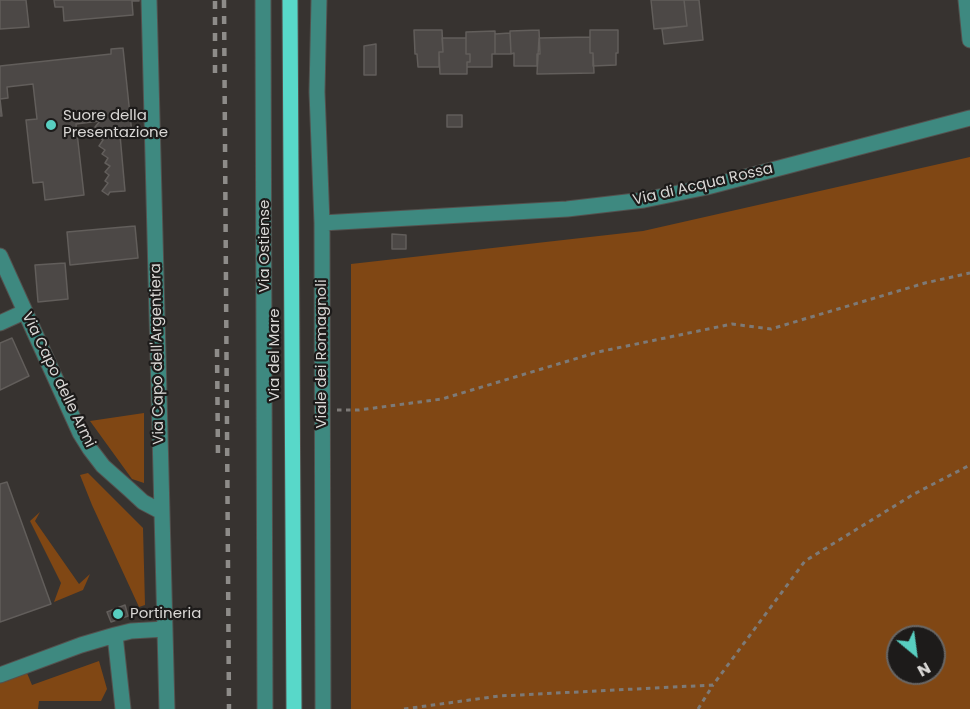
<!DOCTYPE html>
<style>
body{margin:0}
#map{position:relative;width:970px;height:709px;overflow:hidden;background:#373330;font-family:Poppins,sans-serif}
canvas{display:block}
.north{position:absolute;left:886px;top:625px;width:60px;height:60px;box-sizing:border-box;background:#1d1b1a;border:2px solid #686665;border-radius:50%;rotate:151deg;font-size:16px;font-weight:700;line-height:24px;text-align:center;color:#d9d7d5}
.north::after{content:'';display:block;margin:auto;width:21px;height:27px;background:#58cec0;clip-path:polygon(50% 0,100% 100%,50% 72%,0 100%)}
</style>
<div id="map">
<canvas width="970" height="709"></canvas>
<div class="north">N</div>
</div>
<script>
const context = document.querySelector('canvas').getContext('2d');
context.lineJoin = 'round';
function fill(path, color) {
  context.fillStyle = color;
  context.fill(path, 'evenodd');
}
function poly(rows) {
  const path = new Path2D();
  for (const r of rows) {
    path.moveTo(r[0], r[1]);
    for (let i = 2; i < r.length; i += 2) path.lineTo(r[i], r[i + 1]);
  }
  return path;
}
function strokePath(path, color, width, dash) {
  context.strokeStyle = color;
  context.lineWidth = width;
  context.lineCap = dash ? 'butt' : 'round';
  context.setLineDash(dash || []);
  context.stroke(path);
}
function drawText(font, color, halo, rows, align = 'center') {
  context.font = font + ' Poppins,sans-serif';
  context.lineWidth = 4.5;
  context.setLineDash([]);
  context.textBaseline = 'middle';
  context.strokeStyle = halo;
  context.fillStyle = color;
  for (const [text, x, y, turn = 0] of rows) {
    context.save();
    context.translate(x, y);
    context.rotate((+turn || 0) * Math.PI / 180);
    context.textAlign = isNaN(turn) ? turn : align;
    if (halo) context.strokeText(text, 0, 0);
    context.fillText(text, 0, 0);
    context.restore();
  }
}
fill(poly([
 [970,157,970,709,351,709,351,264,643,231],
 [898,637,934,637,934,673,898,673],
 [144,413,144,483,132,479,90,421],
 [88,473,143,528,145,605,139,607,92,505,80,475],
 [40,512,35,521,79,584,90,574,83,590,54,602,61,583,30,521],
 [99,661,107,689,101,701,39,701,38,709,0,709,0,683,27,673,32,685]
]), '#804714');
const building = poly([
 [0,0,26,0,29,27,0,29,0,0],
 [54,0,139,0,139,1,132,1,133,15,64,21,63,7,55,7,54,0],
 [651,0,684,0,687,26,654,29,651,0],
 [684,0,699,0,703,40,664,44,662,29,687,26,684,0],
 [414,30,442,30,443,52,439,52,439,67,418,67,417,54,415,54,414,30],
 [539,30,540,54,537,54,537,66,514,66,514,53,511,54,510,31,539,30],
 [590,30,618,30,618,53,616,53,616,65,593,66,593,53,590,53,590,30],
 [495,31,495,54,492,54,492,67,467,67,467,62,470,62,470,54,466,54,466,32,495,31],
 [510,33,511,54,495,54,495,34,510,33],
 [590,37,590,53,593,53,594,73,537,74,539,38,590,37],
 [442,38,466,38,466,54,470,54,470,62,467,62,467,74,440,74,439,52,443,52,442,38],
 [376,44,376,75,364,75,364,46,376,44],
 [123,48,132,134,120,135,125,191,110,192,108,195,102,191,108,183,105,181,109,175,105,172,110,166,105,163,108,158,102,154,105,150,99,146,103,140,96,135,100,130,95,127,100,121,76,124,84,195,45,200,43,182,33,183,26,120,37,119,33,84,7,87,8,98,0,99,2,116,0,116,0,66,111,54,111,49,123,48],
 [447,115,462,115,462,127,447,127,447,115],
 [135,226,138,258,70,265,67,232,135,226],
 [392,234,406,235,406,249,392,249,392,234],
 [65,263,68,299,38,302,35,265,65,263],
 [12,338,29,376,0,390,0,343,12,338],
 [7,482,51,604,0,622,0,484,7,482],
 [125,605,128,616,111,622,107,612,125,605]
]);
fill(building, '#4c4846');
strokePath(building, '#625e5b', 1.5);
const minor = poly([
 [149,0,167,709],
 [263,0,265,709],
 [319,0,317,92,322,223,323,709],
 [966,0,970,40],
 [322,223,567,209,644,200,707,187,970,118],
 [0,256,80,433,90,449,103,466,130,490,143,502,162,512],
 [0,323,24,312],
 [115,635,131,631,165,629],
 [0,675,81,645,115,635,123,709]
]);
const major = poly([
 [290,0,294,709]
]);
strokePath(minor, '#54514e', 17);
strokePath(major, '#54514e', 17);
strokePath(poly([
 [337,410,359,410,442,399,598,352,732,324,771,329,925,283,970,273],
 [404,709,499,696,713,685,805,561,914,494,970,465],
 [698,709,713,685]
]), '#7d7a77', 3, [4.5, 4.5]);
strokePath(minor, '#3e8980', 15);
strokePath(major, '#58d8c9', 15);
strokePath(poly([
 [224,0,229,709],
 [215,1,215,79],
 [217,349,218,457]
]), '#8e8c89', 4.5, [8, 8]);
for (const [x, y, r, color] of [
 [51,125,6,"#58cec0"],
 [118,614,6,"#58cec0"]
]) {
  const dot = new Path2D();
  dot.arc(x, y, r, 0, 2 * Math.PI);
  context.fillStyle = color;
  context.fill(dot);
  strokePath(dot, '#1d1b1a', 2);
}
drawText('15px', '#d9d7d5', '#1d1b1a', [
 ["Suore della",63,116],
 ["Presentazione",63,133],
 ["Portineria",130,614]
], 'left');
drawText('15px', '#d9d7d5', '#1d1b1a', [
 ["Via di Acqua Rossa",703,185,-13],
 ["Via Ostiense",265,246,-90],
 ["Via Capo dell'Argentiera",158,354,-91],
 ["Viale dei Romagnoli",322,354,-90],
 ["Via del Mare",275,355,-90],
 ["Via Capo delle Armi",58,380,64]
]);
</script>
